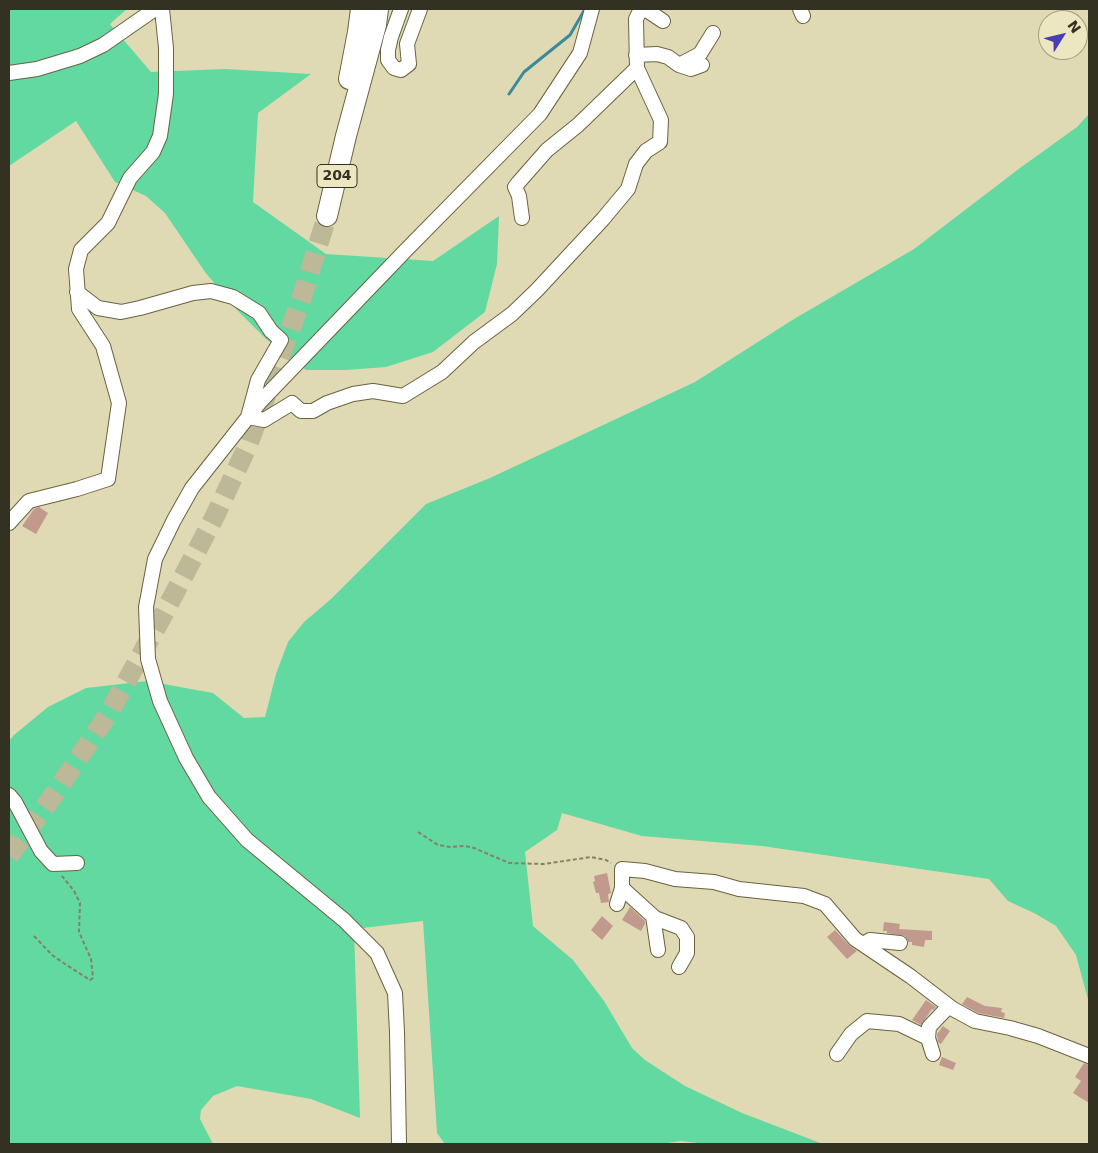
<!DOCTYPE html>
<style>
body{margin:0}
#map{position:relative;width:1098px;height:1153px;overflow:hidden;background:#e0dab4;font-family:"DejaVu Sans",sans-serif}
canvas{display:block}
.frame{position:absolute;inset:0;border:10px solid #333122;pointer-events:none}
.north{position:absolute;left:1038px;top:10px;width:50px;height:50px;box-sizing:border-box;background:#ede7c1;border:1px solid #a39e81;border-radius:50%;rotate:54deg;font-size:14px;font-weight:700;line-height:20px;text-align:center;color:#333122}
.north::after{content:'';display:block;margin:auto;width:18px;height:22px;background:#493fb5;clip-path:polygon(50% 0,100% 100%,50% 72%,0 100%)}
</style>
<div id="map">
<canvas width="1098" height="1153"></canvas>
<div class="frame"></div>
<div class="north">N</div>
</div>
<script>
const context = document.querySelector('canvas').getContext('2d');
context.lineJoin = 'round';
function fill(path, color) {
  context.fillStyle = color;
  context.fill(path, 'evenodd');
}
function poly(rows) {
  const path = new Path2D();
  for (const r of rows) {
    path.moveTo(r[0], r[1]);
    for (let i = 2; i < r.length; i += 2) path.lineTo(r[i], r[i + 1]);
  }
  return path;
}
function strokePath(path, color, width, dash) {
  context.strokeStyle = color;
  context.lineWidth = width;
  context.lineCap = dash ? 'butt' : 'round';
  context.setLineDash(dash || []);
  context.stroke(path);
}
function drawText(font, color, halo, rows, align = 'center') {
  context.font = font + ' "DejaVu Sans",sans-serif';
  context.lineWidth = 4;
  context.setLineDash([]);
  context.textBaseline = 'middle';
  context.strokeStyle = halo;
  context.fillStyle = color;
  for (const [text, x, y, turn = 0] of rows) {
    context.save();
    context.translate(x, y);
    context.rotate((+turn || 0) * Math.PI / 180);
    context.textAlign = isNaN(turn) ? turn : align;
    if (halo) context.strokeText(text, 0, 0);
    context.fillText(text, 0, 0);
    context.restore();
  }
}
fill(poly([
 [9,9,127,9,110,24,151,72,225,69,311,74,258,113,253,202,326,254,433,261,499,216,497,264,485,312,433,352,386,367,346,370,306,370,266,339,236,309,205,272,165,213,146,196,115,182,76,121,9,166],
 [1089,114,1089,1003,1076,955,1056,926,1036,914,1008,901,989,879,762,846,642,836,562,813,557,830,525,852,533,926,573,960,604,1001,632,1048,645,1060,685,1086,742,1113,823,1144,706,1144,681,1141,661,1144,445,1144,437,1133,423,921,354,929,360,1118,311,1099,237,1086,213,1096,201,1110,200,1119,213,1144,9,1144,9,741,14,735,48,707,86,688,147,681,213,693,244,718,265,717,276,674,288,642,304,622,331,599,426,504,490,478,695,382,794,319,914,249,1020,168,1077,127]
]), '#62d9a0');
strokePath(poly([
 [509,94,524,72,570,35,585,9]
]), '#398b9c', 3);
fill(poly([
 [39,507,48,513,36,534,22,526,34,509],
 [607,873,611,893,608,894,609,902,601,903,599,893,596,893,593,882,595,881,594,876],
 [630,907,645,921,645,924,641,931,622,920],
 [602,916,613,926,602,940,591,930],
 [884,922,900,924,899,929,932,931,932,940,925,940,924,947,912,945,912,942,908,942,905,936,887,933,887,931,883,931],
 [835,930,849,945,857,951,847,959,827,937],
 [967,997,985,1006,1002,1008,1001,1012,1005,1013,1004,1018,978,1013,962,1004],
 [926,1000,936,1007,933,1010,932,1009,921,1025,912,1020],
 [943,1026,950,1031,941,1044,938,1042,937,1034],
 [942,1057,956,1063,953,1070,939,1065],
 [1084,1063,1089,1065,1089,1103,1073,1093,1081,1081,1075,1077]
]), '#c19a8d');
strokePath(poly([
 [9,856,53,796,109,713,162,617,216,514,248,445,301,300,327,216]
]), '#bdb897', 20, [20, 10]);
const minor = poly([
 [401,9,391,37,388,50,388,60,394,68,401,70,409,64,407,44,420,9],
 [645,9,663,21],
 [800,9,803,16],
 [636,55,657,54,668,57,679,65,700,54,713,33],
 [679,65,691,69,702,65],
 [9,73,37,69,80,56,103,45,155,9],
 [522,218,519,196,515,187,518,183,547,150,578,125,637,68],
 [77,292,98,308,121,312,140,308,193,293,211,291,233,297,259,313,271,331,281,340,258,380,248,417,264,420,292,403,301,411,313,411,327,403,353,394,373,391,403,396,442,372,474,342,512,314,537,290,603,219,628,189,636,164,646,151,660,142,661,120,637,68,636,19,641,9],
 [9,523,29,501,77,489,108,479,119,403,103,346,79,309,76,269,81,250,108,223,130,178,153,152,160,136,166,94,166,48,162,9],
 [9,795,15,802,41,851,53,864,77,863],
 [622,888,655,918,681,928,687,937,687,953,679,967],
 [617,904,622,888,622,869,645,871,675,879,714,882,739,889,804,896,825,904,855,939,910,976,953,1009,975,1021,1010,1028,1038,1036,1089,1056],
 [653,916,658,950],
 [863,944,870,940,900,943],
 [837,1054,851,1034,867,1021,899,1024,928,1038],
 [933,1054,928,1038,929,1027,949,1006],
 [399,1144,397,1032,395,993,377,953,344,920,247,840,209,797,186,758,160,701,148,659,146,607,155,559,174,520,192,488,260,402,407,249,540,114,580,53,592,9]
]);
const highway = poly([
 [349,79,358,32,361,9],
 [327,216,346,136,376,25,378,9]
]);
strokePath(minor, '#686341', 16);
strokePath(highway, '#686341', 22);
strokePath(poly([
 [418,832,438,845,450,847,465,846,474,848,509,863,544,864,591,857,606,860,611,863],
 [34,936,52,955,65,964,90,980,93,978,91,959,79,932,80,903,74,891,62,876]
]), '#858167', 2, [4, 2.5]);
strokePath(minor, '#fff', 14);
strokePath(highway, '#fff', 20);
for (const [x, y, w] of [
 [337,176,40]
]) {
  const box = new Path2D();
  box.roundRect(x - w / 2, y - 11.5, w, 23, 4);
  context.fillStyle = '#ede7c1';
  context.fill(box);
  strokePath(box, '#333122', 1);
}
drawText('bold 14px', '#333122', null, [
 ["204",337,176]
]);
</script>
